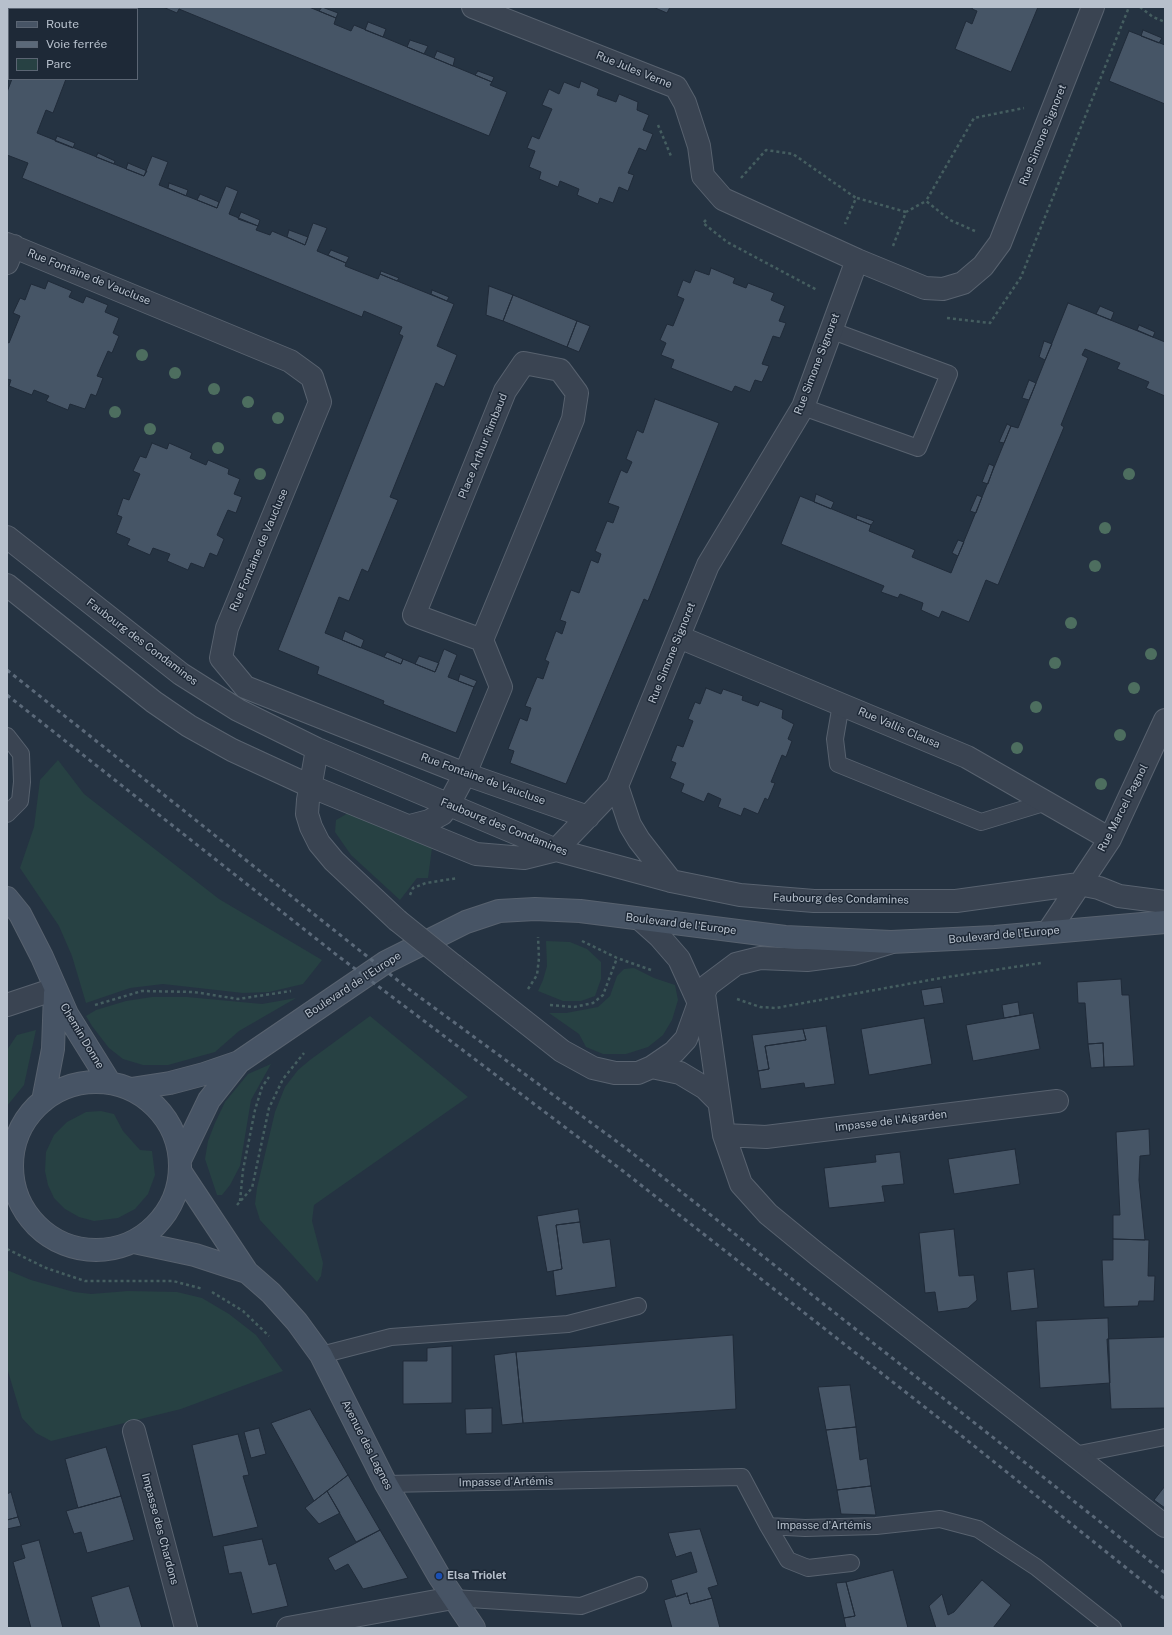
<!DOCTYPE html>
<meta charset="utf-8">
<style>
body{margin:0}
#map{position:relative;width:1172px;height:1635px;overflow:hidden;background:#253342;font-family:"Public Sans",sans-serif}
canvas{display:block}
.frame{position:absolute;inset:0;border:8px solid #b7c0cc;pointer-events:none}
.legend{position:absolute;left:8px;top:8px;width:130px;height:72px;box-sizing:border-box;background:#1e2937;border:1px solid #5b6573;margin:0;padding:5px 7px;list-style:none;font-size:12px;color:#b7c0cc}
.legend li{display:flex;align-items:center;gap:8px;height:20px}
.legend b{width:20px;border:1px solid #5b6573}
</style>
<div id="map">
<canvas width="1172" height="1635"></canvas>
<div class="frame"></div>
<ul class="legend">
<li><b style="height:5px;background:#475465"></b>Route</li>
<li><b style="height:5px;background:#5b6979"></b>Voie ferrée</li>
<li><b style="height:11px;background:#274143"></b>Parc</li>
</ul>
</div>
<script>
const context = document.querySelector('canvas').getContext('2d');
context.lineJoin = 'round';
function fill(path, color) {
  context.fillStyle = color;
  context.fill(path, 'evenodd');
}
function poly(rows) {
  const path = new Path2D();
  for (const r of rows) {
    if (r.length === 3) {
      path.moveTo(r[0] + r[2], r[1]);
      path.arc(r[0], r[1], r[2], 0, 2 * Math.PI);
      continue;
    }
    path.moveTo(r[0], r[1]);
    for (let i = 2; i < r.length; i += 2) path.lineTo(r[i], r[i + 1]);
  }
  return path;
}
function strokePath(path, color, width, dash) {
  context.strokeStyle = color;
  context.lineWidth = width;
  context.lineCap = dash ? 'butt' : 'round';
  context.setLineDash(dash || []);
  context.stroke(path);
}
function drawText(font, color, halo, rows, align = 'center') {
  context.font = font + ' "Public Sans",sans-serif';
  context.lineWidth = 3;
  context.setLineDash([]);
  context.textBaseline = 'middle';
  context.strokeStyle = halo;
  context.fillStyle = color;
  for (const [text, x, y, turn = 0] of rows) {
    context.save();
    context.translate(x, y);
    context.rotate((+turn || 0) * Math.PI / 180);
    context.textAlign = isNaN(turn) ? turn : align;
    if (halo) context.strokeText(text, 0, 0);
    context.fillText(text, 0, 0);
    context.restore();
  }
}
fill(poly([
 [58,760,84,794,219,899,322,960,303,984,269,992,243,993,163,984,130,988,86,1003,72,956,59,926,20,868,34,827,40,780],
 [350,812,432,848,428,878,417,878,400,900,351,855,335,832,336,820],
 [546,941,570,942,587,949,601,962,601,979,595,996,581,1001,563,1001,538,991,543,980,547,966],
 [634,968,654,978,675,985,678,1000,672,1020,663,1035,648,1047,626,1054,603,1054,586,1047,579,1034,549,1013,566,1013,598,1007,610,996,617,976,624,969],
 [152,997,187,997,262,1004,296,998,239,1031,215,1052,168,1065,143,1065,123,1059,109,1048,92,1026,86,1016,96,1010,126,1001],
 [370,1016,468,1097,314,1205,312,1221,323,1263,321,1276,317,1282,260,1220,255,1204,257,1188,275,1112,285,1087,298,1070,310,1060],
 [36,1030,24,1085,7,1106,7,1050,17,1035],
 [271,1064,251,1100,240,1166,230,1185,222,1195,217,1195,205,1159,208,1141,215,1123,225,1102,248,1074],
 [101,1111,114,1114,123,1131,140,1150,152,1151,155,1175,148,1194,135,1209,118,1218,94,1221,79,1217,65,1209,54,1198,48,1185,45,1171,46,1152,54,1135,67,1122,86,1112],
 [7,1270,31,1280,74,1292,91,1294,128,1291,177,1292,202,1298,229,1314,256,1335,283,1371,181,1409,51,1441,36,1433,22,1418,7,1368]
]), '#274143');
const building = poly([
 [42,7,101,7,100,9,41,9,42,7],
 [163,7,309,7,336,18,334,24,351,31,354,25,492,82,490,85,507,92,489,136,179,9,177,13,163,7],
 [322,7,338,13,336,18,319,11,322,7],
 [653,7,670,7,667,13,653,7],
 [973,7,1038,7,1011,72,955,49,966,21,972,24,977,11,972,9,973,7],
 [368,22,386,29,383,37,365,30,368,22],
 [1143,30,1162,38,1159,43,1141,36,1143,30],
 [1129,31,1165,45,1165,104,1109,81,1129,31],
 [410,40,428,46,424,54,407,47,410,40],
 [437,51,455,58,453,66,434,58,437,51],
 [478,71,494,77,492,82,475,75,478,71],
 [12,79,66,79,53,113,46,110,37,133,144,176,152,156,168,162,159,185,217,208,226,186,238,191,229,214,258,226,256,230,270,235,272,231,305,245,313,223,327,228,317,251,346,263,345,266,378,279,380,274,454,304,437,346,457,355,444,387,436,383,390,497,398,500,368,572,362,569,349,601,339,597,325,633,401,664,403,659,435,672,444,649,457,655,448,677,474,687,456,733,383,704,384,701,317,674,319,667,278,650,403,336,399,334,402,327,364,311,362,317,22,178,28,163,7,155,7,92,12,79],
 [581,81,599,89,597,95,616,102,619,94,638,102,637,110,649,115,643,130,653,134,646,151,639,148,628,173,634,175,628,191,619,187,613,203,600,198,598,204,577,195,579,189,560,181,558,187,539,179,541,172,529,167,535,151,527,148,532,136,539,139,552,109,542,105,549,89,559,94,564,82,579,88,581,81],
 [57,136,75,143,73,148,55,141,57,136],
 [98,153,115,161,114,164,96,157,98,153],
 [128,163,147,171,144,176,126,169,128,163],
 [169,183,188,190,186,196,168,188,169,183],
 [200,194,219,202,217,208,197,200,200,194],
 [241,212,260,220,258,226,238,219,241,212],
 [289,230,308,237,305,245,287,237,289,230],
 [331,250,349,257,346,263,328,255,331,250],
 [711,268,735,278,733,283,746,288,748,283,774,293,771,300,785,306,779,321,786,323,780,338,773,336,762,364,769,366,762,382,755,380,750,392,735,386,732,392,671,368,674,360,661,355,666,343,660,340,667,324,673,326,684,299,677,296,683,280,690,283,695,270,709,275,711,268],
 [381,271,399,278,397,281,380,274,381,271],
 [48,281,72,291,69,297,83,303,86,296,108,305,105,312,119,318,113,333,119,336,112,353,108,351,97,376,103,378,96,396,91,394,85,409,70,404,68,410,46,401,49,396,34,390,32,395,9,386,11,380,7,379,7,342,9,343,20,316,13,313,20,298,25,300,31,284,45,289,48,281],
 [489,286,513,295,503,321,486,315,489,286],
 [432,290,449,297,447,301,431,294,432,290],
 [513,295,577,321,567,347,503,321,513,295],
 [1068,303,1165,342,1165,396,1146,388,1149,382,1117,369,1120,363,1085,349,1082,355,1088,358,1061,425,1064,427,998,585,986,580,969,622,942,611,939,618,921,610,923,603,900,594,898,598,881,592,884,586,781,544,800,496,871,525,869,531,915,550,912,557,951,573,1011,426,1018,428,1068,303],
 [1100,306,1114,312,1111,320,1096,314,1100,306],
 [577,321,590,326,579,352,567,347,577,321],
 [1139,325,1155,332,1153,337,1137,330,1139,325],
 [1044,341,1052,344,1045,360,1039,357,1044,341],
 [1029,380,1036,383,1029,400,1022,398,1029,380],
 [655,399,719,423,648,601,644,599,566,784,510,763,514,751,508,749,520,718,527,721,531,708,525,706,537,677,543,679,549,662,545,660,556,631,562,634,566,622,560,620,571,590,579,593,591,560,598,563,601,554,595,551,607,521,613,523,619,507,608,503,621,470,627,473,632,462,626,459,637,430,643,433,655,399],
 [1007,424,1011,426,1004,443,999,442,1007,424],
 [152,443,167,449,169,443,192,453,190,458,206,465,208,460,229,469,228,474,240,479,234,494,242,497,236,513,228,510,217,535,224,539,217,556,210,553,204,568,191,563,188,570,167,561,170,554,153,548,150,555,127,545,130,539,116,533,122,517,117,515,123,498,129,500,140,474,133,471,140,456,146,458,152,443],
 [989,464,994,466,988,484,982,482,989,464],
 [816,494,834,502,831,509,814,502,816,494],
 [977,495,982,497,976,513,970,511,977,495],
 [857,515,874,521,871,525,856,519,857,515],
 [958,540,964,542,958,556,952,553,958,540],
 [345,631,364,640,361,648,342,640,345,631],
 [387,652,403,659,401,664,384,657,387,652],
 [419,656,439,663,435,672,415,664,419,656],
 [460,674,477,681,474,687,458,681,460,674],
 [706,688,721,694,723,689,743,696,742,700,758,706,760,701,783,710,782,718,794,724,788,739,792,741,786,757,782,755,771,782,775,783,768,800,765,798,758,814,744,808,741,816,718,807,721,799,708,793,704,802,681,792,684,784,670,778,676,763,671,761,677,745,683,747,693,721,688,719,695,702,700,704,706,688],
 [1121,979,1122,995,1129,995,1134,1066,1104,1067,1103,1043,1088,1044,1085,1003,1078,1003,1077,982,1121,979],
 [941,987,944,1003,924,1006,921,990,941,987],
 [1018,1002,1020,1015,1004,1018,1002,1005,1018,1002],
 [1033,1013,1040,1049,973,1061,966,1025,1033,1013],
 [924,1018,932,1064,869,1075,861,1029,924,1018],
 [826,1026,835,1084,805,1088,804,1083,761,1089,758,1071,769,1069,765,1046,806,1040,803,1029,826,1026],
 [803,1029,806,1040,765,1046,769,1069,758,1071,752,1035,803,1029],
 [1103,1043,1104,1067,1091,1068,1088,1044,1103,1043],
 [1149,1129,1150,1155,1140,1156,1139,1180,1145,1240,1113,1239,1113,1215,1120,1215,1116,1132,1149,1129],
 [1015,1149,1020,1184,954,1194,948,1159,1015,1149],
 [900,1152,904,1184,882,1186,885,1202,829,1208,824,1168,876,1162,875,1155,900,1152],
 [578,1209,580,1222,556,1225,562,1269,547,1272,537,1216,578,1209],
 [580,1222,583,1243,610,1239,616,1287,556,1296,553,1271,562,1269,556,1225,580,1222],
 [954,1229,959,1276,974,1275,977,1300,968,1308,938,1312,935,1292,925,1293,919,1233,954,1229],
 [1113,1239,1149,1240,1148,1276,1155,1276,1154,1301,1139,1301,1138,1306,1104,1307,1102,1260,1113,1260,1113,1239],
 [1034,1269,1038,1308,1011,1311,1007,1272,1034,1269],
 [1108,1318,1110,1383,1040,1388,1036,1321,1108,1318],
 [733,1335,736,1409,523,1423,516,1352,733,1335],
 [1165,1337,1165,1408,1111,1409,1107,1339,1165,1337],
 [452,1346,452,1403,403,1404,403,1361,427,1361,427,1348,452,1346],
 [516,1352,523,1423,502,1425,494,1355,516,1352],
 [850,1385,856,1427,826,1430,818,1387,850,1385],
 [492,1408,492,1433,466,1434,465,1409,492,1408],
 [310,1409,348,1475,314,1501,271,1423,310,1409],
 [856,1427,860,1460,867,1458,871,1486,837,1490,826,1430,856,1427],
 [259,1428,266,1454,251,1458,244,1432,259,1428],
 [238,1434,249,1475,243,1476,258,1527,213,1537,192,1445,238,1434],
 [106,1447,121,1496,78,1508,65,1459,106,1447],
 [348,1475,380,1530,356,1542,327,1491,348,1475],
 [871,1486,876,1515,841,1514,837,1490,871,1486],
 [1165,1486,1165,1508,1154,1500,1165,1486],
 [327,1491,340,1513,319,1524,305,1508,327,1491],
 [11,1492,18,1517,7,1520,7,1494,11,1492],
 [121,1496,134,1540,87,1553,81,1532,74,1534,66,1511,121,1496],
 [18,1517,21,1526,7,1529,7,1520,18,1517],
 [700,1529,718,1585,708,1588,712,1598,690,1604,687,1593,676,1597,671,1580,697,1572,691,1552,676,1557,668,1533,700,1529],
 [380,1530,408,1578,363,1589,348,1564,335,1571,328,1558,380,1530],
 [262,1539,269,1565,276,1563,288,1606,252,1614,241,1572,229,1574,223,1546,262,1539],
 [39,1540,63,1628,31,1628,13,1562,25,1558,21,1545,39,1540],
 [893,1570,908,1628,846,1628,844,1618,855,1616,846,1582,893,1570],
 [982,1580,1011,1605,993,1628,936,1628,929,1606,942,1594,948,1615,954,1612,982,1580],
 [846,1582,855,1616,844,1618,836,1583,846,1582],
 [129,1586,142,1628,100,1628,91,1597,129,1586],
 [687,1593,690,1604,712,1598,720,1628,672,1628,664,1600,687,1593]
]);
fill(building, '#465566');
strokePath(building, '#202b39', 1);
const lane = poly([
 [803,407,918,448,949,374,830,330],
 [841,704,835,739,838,764,981,822,1047,802],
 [7,736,21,754,22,782,20,801,7,814],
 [321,1355,391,1337,568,1324,638,1306],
 [1074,1455,1165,1437],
 [386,1484,742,1477,768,1526,805,1528,876,1526,940,1519,978,1529,1036,1567,1113,1628],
 [768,1526,788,1560,808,1568,851,1563],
 [453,1598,581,1606,639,1585]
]);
const street = poly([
 [473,7,676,87,685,103,699,146,703,176,723,199,857,260],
 [7,244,290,361,312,377,320,402,227,628,221,658,245,687,465,774,588,817],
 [7,263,14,246],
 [7,537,181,674,238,710,317,749,556,850,671,881,740,895,814,901,956,901,1079,884,1099,888,1119,896,1165,902],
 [7,585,154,702,189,726,232,750,310,786,476,854,524,858,556,850,617,786,708,565,803,407,857,260,925,288,943,289,963,283,983,266,1000,243,1093,7],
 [679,637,967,757,1110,839],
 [317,749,308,800,307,814,311,827,319,843,334,861,397,920],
 [617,786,630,825,639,840,671,881],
 [410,826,429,821,442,814,449,804,465,774,501,687,482,640,573,419,577,393,560,370,524,363,505,391,414,615,482,640],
 [640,919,659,936,679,959,699,1003],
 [1048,932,1110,839,1165,720],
 [453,965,562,1051,593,1068,615,1073,638,1073,652,1067,674,1052,686,1039,699,1003,708,985,736,964,760,958,807,960,853,954,889,943],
 [704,994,724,1135,741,1184,768,1214,818,1255,1165,1526],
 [7,1005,55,989],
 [652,1067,680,1073,705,1088,719,1102],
 [724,1135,766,1137,1057,1101],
 [134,1431,186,1628],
 [288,1628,453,1598]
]);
const secondary = poly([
 [7,898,20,914,42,957,67,1014,110,1083],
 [96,1166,84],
 [131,1089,170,1083,204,1074,239,1062,386,962,466,922,499,911,535,909,580,911,785,937,891,942,995,937,1165,922],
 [43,1101,53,1049,55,993],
 [180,1160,209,1100,239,1062],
 [180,1171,247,1272,271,1293,297,1322,321,1355,386,1484,439,1576,474,1628],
 [134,1242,195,1255,247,1272]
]);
strokePath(lane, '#58626f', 18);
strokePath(street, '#58626f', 24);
strokePath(secondary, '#58626f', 24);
strokePath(poly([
 [1140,7,1153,17,1165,22],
 [658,125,671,156],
 [741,178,766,150,793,154,856,198,845,224],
 [857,198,906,212],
 [706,220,703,223,727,242,817,290],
 [975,231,950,220,926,201,974,118,1024,108],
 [893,246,906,212,926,201],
 [947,318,990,323,1021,277,1129,7],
 [410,895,413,888,426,883,458,878],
 [582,941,617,958,651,970],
 [528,989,537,975,539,958,538,937],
 [737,999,760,1007,776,1008,941,978,1041,963],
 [95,1005,142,991,194,992,238,999,291,991],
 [550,1005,574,1007,593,1003,603,995,617,958],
 [240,1201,243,1170,255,1110,262,1087,269,1077],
 [237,1205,252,1188,269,1108,283,1079,304,1053],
 [7,1249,46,1268,85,1281,173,1281,203,1289],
 [212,1292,243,1311,269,1336]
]), '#455e60', 2.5, [3, 3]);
strokePath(lane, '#3a4452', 16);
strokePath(street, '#3a4452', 22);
strokePath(secondary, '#475465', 22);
strokePath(poly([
 [7,670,354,946,410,990,627,1149,1165,1573],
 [7,695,338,956,623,1171,963,1437,1165,1599]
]), '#5b6979', 3, [4, 4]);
const streetBridge = poly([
 [397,920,453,965]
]);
strokePath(streetBridge, '#58626f', 24, []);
strokePath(streetBridge, '#3a4452', 22);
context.fillStyle = '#4d6e5f';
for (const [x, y] of [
 [142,355],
 [175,373],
 [214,389],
 [248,402],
 [115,412],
 [278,418],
 [150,429],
 [218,448],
 [260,474],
 [1129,474],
 [1105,528],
 [1095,566],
 [1071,623],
 [1151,654],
 [1055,663],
 [1134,688],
 [1036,707],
 [1120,735],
 [1017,748],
 [1101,784]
]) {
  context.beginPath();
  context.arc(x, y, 6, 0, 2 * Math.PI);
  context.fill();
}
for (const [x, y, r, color] of [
 [439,1576,4,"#1a4fb4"]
]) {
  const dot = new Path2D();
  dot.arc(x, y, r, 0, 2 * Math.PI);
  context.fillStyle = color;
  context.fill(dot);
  strokePath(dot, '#1e2937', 1.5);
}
drawText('11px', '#b7c0cc', '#1e2937', [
 ["Rue Jules Verne",634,70,22],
 ["Rue Simone Signoret",1043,135,-68],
 ["Rue Fontaine de Vaucluse",89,277,22],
 ["Rue Simone Signoret",817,364,-69],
 ["Place Arthur Rimbaud",483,446,-68],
 ["Rue Fontaine de Vaucluse",259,550,-67],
 ["Faubourg des Condamines",142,642,37],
 ["Rue Simone Signoret",672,653,-68],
 ["Rue Vallis Clausa",899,728,23],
 ["Rue Fontaine de Vaucluse",483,779,20],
 ["Rue Marcel Pagnol",1123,808,-63],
 ["Faubourg des Condamines",504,827,22],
 ["Faubourg des Condamines",841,899,1],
 ["Boulevard de l'Europe",681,924,7],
 ["Boulevard de l'Europe",1004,935,-5],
 ["Boulevard de l'Europe",353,985,-33],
 ["Chemin Donne",82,1036,59],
 ["Impasse de l'Aigarden",891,1121,-7],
 ["Avenue des Lagnes",367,1445,63],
 ["Impasse d'Artémis",506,1482,-1],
 ["Impasse d'Artémis",824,1526],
 ["Impasse des Chardons",160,1529,75]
]);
drawText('bold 11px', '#b7c0cc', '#1e2937', [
 ["Elsa Triolet",447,1576]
], 'left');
</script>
